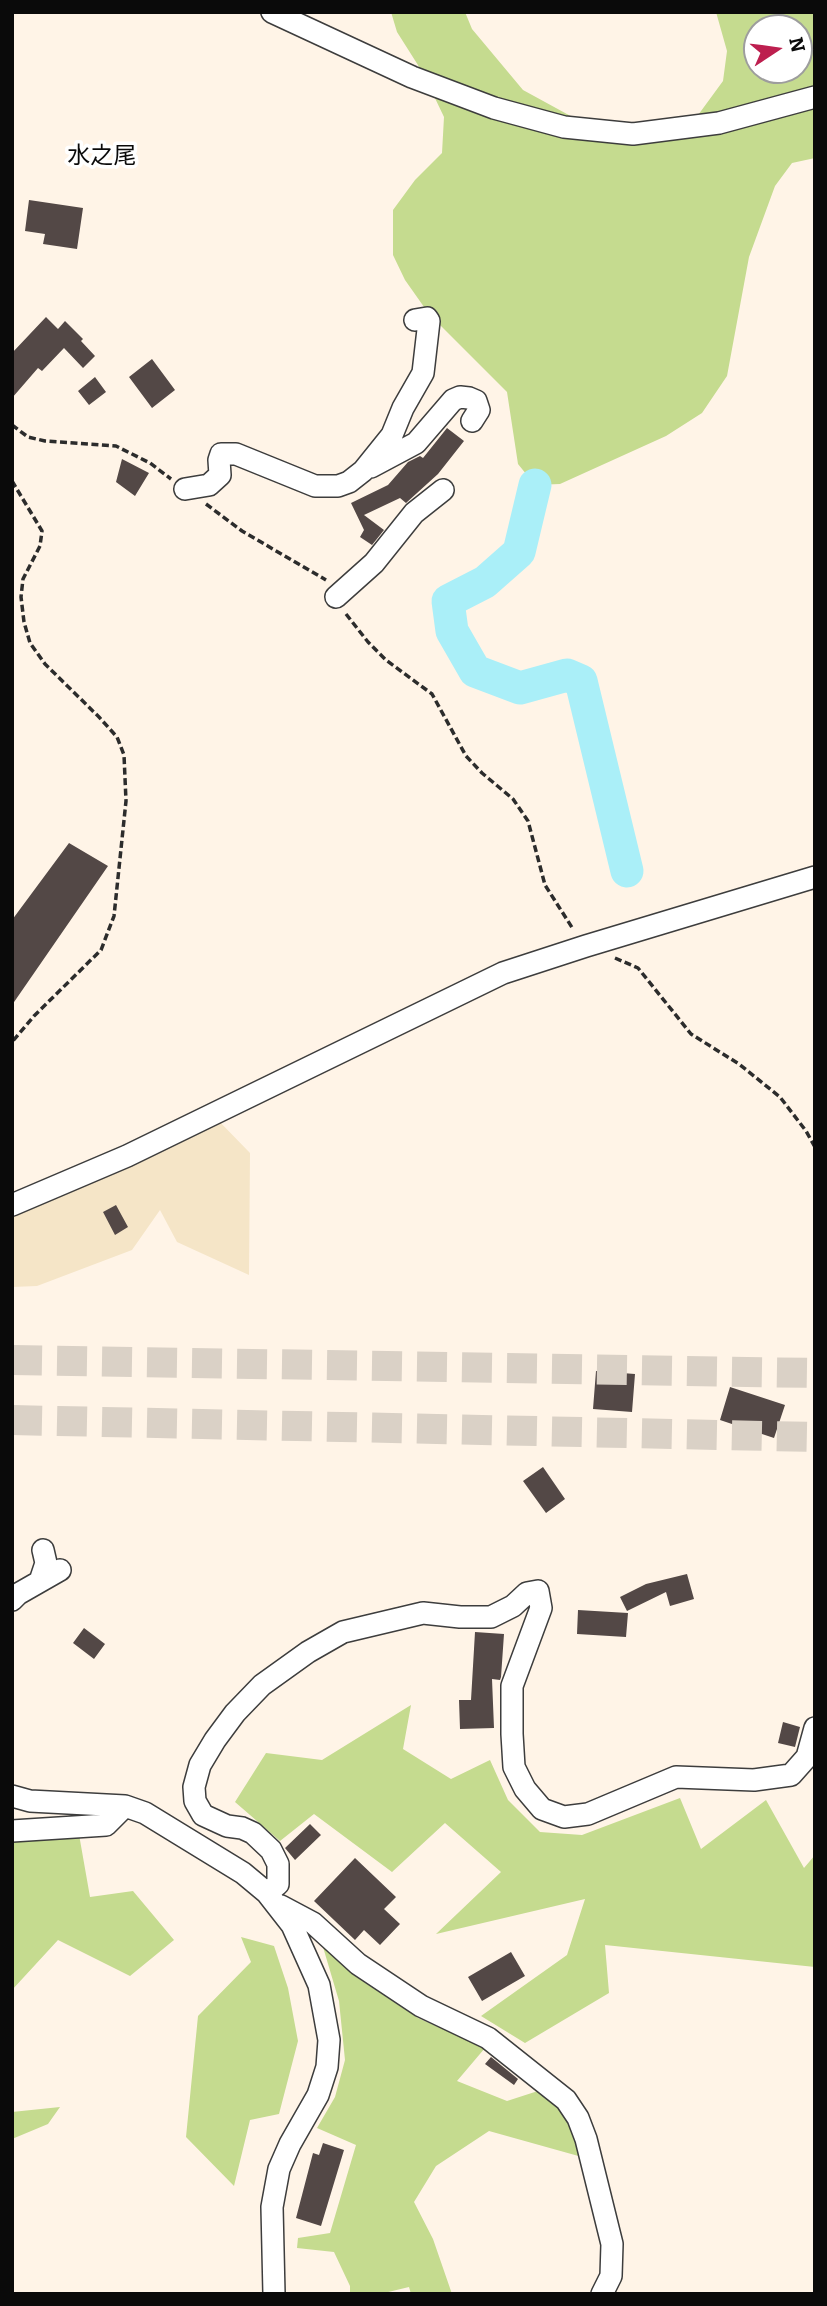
<!DOCTYPE html>
<meta charset="utf-8">
<style>
body{margin:0}
#map{position:relative;width:827px;height:2306px;overflow:hidden;background:#fff4e7;font-family:Bitter,serif}
canvas{display:block}
.frame{position:absolute;inset:0;border:14px solid #0a0a0a;pointer-events:none}
.north{position:absolute;left:743px;top:14px;width:70px;height:70px;box-sizing:border-box;background:#fff;border:2px solid #9d9d9d;border-radius:50%;rotate:77deg;font-size:19px;font-weight:700;line-height:28px;text-align:center;color:#0a0a0a}
.north::after{content:'';display:block;margin:auto;width:24px;height:32px;background:#bd1f4f;clip-path:polygon(50% 0,100% 100%,50% 72%,0 100%)}
</style>
<div id="map">
<canvas width="827" height="2306"></canvas>
<div class="frame"></div>
<div class="north">N</div>
</div>
<script>
const context = document.querySelector('canvas').getContext('2d');
context.lineJoin = 'round';
function fill(path, color) {
  context.fillStyle = color;
  context.fill(path, 'evenodd');
}
function poly(rows) {
  const path = new Path2D();
  for (const r of rows) {
    path.moveTo(r[0], r[1]);
    for (let i = 2; i < r.length; i += 2) path.lineTo(r[i], r[i + 1]);
  }
  return path;
}
function strokePath(path, color, width, dash) {
  context.strokeStyle = color;
  context.lineWidth = width;
  context.lineCap = dash ? 'butt' : 'round';
  context.setLineDash(dash || []);
  context.stroke(path);
}
function drawText(font, color, halo, rows, align = 'center') {
  context.font = font + ' Bitter,"Noto Sans JP",serif';
  context.lineWidth = 7;
  context.setLineDash([]);
  context.textBaseline = 'middle';
  context.strokeStyle = halo;
  context.fillStyle = color;
  for (const [text, x, y, turn = 0] of rows) {
    context.save();
    context.translate(x, y);
    context.rotate((+turn || 0) * Math.PI / 180);
    context.textAlign = isNaN(turn) ? turn : align;
    if (halo) context.strokeText(text, 0, 0);
    context.fillText(text, 0, 0);
    context.restore();
  }
}
fill(poly([
 [215,1117,250,1153,249,1275,177,1242,160,1210,132,1250,37,1286,12,1287,12,1208]
]), '#f5e5c7');
fill(poly([
 [391,12,465,12,472,29,523,90,609,137,648,144,682,137,723,81,727,51,716,12,815,12,815,158,792,163,775,186,749,257,727,376,702,413,666,436,560,484,535,485,518,464,507,392,429,314,405,280,393,255,393,210,415,180,442,153,444,117,423,73,397,32],
 [757,28,799,28,799,70,757,70],
 [411,1705,403,1749,451,1779,490,1760,508,1800,540,1832,582,1835,680,1798,701,1849,766,1800,804,1868,815,1855,815,1967,605,1945,609,1993,525,2043,481,2016,567,1955,585,1899,436,1934,501,1872,445,1823,392,1872,314,1814,280,1841,235,1802,266,1753,322,1760],
 [12,1819,25,1822,77,1823,90,1897,133,1891,174,1940,130,1976,58,1940,12,1990],
 [241,1937,274,1946,288,1988,298,2041,279,2114,250,2120,234,2186,186,2137,198,2016,251,1962],
 [323,1947,355,1976,418,2018,485,2048,457,2081,507,2101,541,2090,563,2110,582,2157,489,2131,436,2166,414,2202,433,2239,452,2294,411,2294,409,2287,380,2294,350,2294,350,2286,334,2252,297,2248,298,2238,330,2233,356,2145,317,2128,335,2097,345,2060,339,2001],
 [60,2107,48,2124,12,2139,12,2112]
]), '#c5db8f');
strokePath(poly([
 [535,485,519,552,485,582,448,601,452,631,475,671,520,688,567,675,581,681,627,871]
]), '#aaeff8', 33);
fill(poly([
 [29,200,83,208,77,249,43,244,45,234,25,231],
 [46,317,58,329,65,321,83,339,81,341,95,356,83,368,64,348,42,371,38,368,12,398,12,353],
 [152,359,175,390,152,408,129,377],
 [95,377,106,392,89,405,78,391],
 [447,428,464,441,438,474,406,503,400,498,364,515,384,530,372,545,360,537,364,530,351,503,388,485,408,462,420,456,423,458],
 [122,459,149,473,135,496,116,482],
 [69,843,108,866,12,1005,12,920],
 [116,1205,128,1227,115,1235,103,1212],
 [596,1371,635,1374,632,1412,593,1409],
 [730,1387,785,1405,774,1438,720,1420],
 [543,1467,565,1499,546,1513,523,1481],
 [687,1574,694,1599,670,1606,666,1592,627,1611,620,1597,646,1584],
 [578,1610,628,1613,626,1637,577,1634],
 [84,1628,105,1644,94,1659,73,1643],
 [475,1632,504,1634,501,1677,500,1680,492,1679,494,1728,460,1729,459,1700,471,1700],
 [783,1722,800,1727,795,1747,778,1743],
 [310,1824,321,1835,295,1860,285,1848],
 [355,1858,396,1897,384,1909,400,1924,380,1945,364,1930,355,1940,314,1901],
 [511,1952,525,1976,482,2001,468,1977],
 [491,2057,518,2079,514,2085,485,2064],
 [323,2143,344,2150,321,2226,296,2218,313,2153,319,2155]
]), '#534846');
strokePath(poly([
 [12,1360,815,1373],
 [12,1420,815,1437]
]), '#dad1c6', 30, [30, 15]);
const minor = poly([
 [272,12,412,77,494,108,564,127,633,134,719,123,815,97],
 [371,467,416,443,453,400,460,397,469,398,476,401,479,410,472,421],
 [185,489,209,485,220,475,219,460,221,454,236,454,315,486,338,486,349,482,363,471,392,435,403,408,423,373,429,321,427,318,415,320],
 [336,597,374,563,414,513,443,490],
 [12,1205,127,1156,503,973,586,946,815,877],
 [40,1581,46,1563,43,1550],
 [12,1600,18,1594,60,1570],
 [12,1796,30,1801,125,1806,145,1813,243,1873,267,1893,292,1925,319,1985,329,2040,327,2067,318,2095,290,2144,279,2169,272,2207,274,2294],
 [12,1831,106,1825,125,1806],
 [267,1893,278,1884,278,1864,271,1850,253,1833,242,1828,227,1826,203,1815,195,1801,194,1787,200,1765,215,1740,235,1713,262,1685,308,1652,343,1632,423,1613,460,1617,491,1617,513,1606,527,1593,538,1591,541,1608,512,1686,512,1734,514,1767,525,1789,542,1809,564,1817,588,1814,676,1777,754,1780,791,1775,807,1757,815,1728],
 [281,1906,313,1923,358,1964,421,2006,488,2038,566,2100,578,2118,586,2139,612,2244,611,2276,602,2294]
]);
strokePath(minor, '#3d3d3d', 24);
strokePath(poly([
 [12,425,28,437,45,441,116,446,150,463,171,479],
 [12,481,42,531,40,546,23,579,21,597,24,622,30,643,45,664,99,717,117,737,124,755,126,801,114,916,101,950,34,1016,12,1042],
 [206,504,242,531,326,580],
 [346,614,368,642,386,660,432,694,466,756,482,773,513,799,528,821,545,885,573,929],
 [615,958,638,968,691,1034,739,1064,780,1097,806,1131,815,1147]
]), '#2c2c2c', 3.5, [7, 3.5]);
strokePath(minor, '#fff', 21);
drawText('23px', '#0a0a0a', '#fff', [
 ["水之尾",102,157]
]);
</script>
